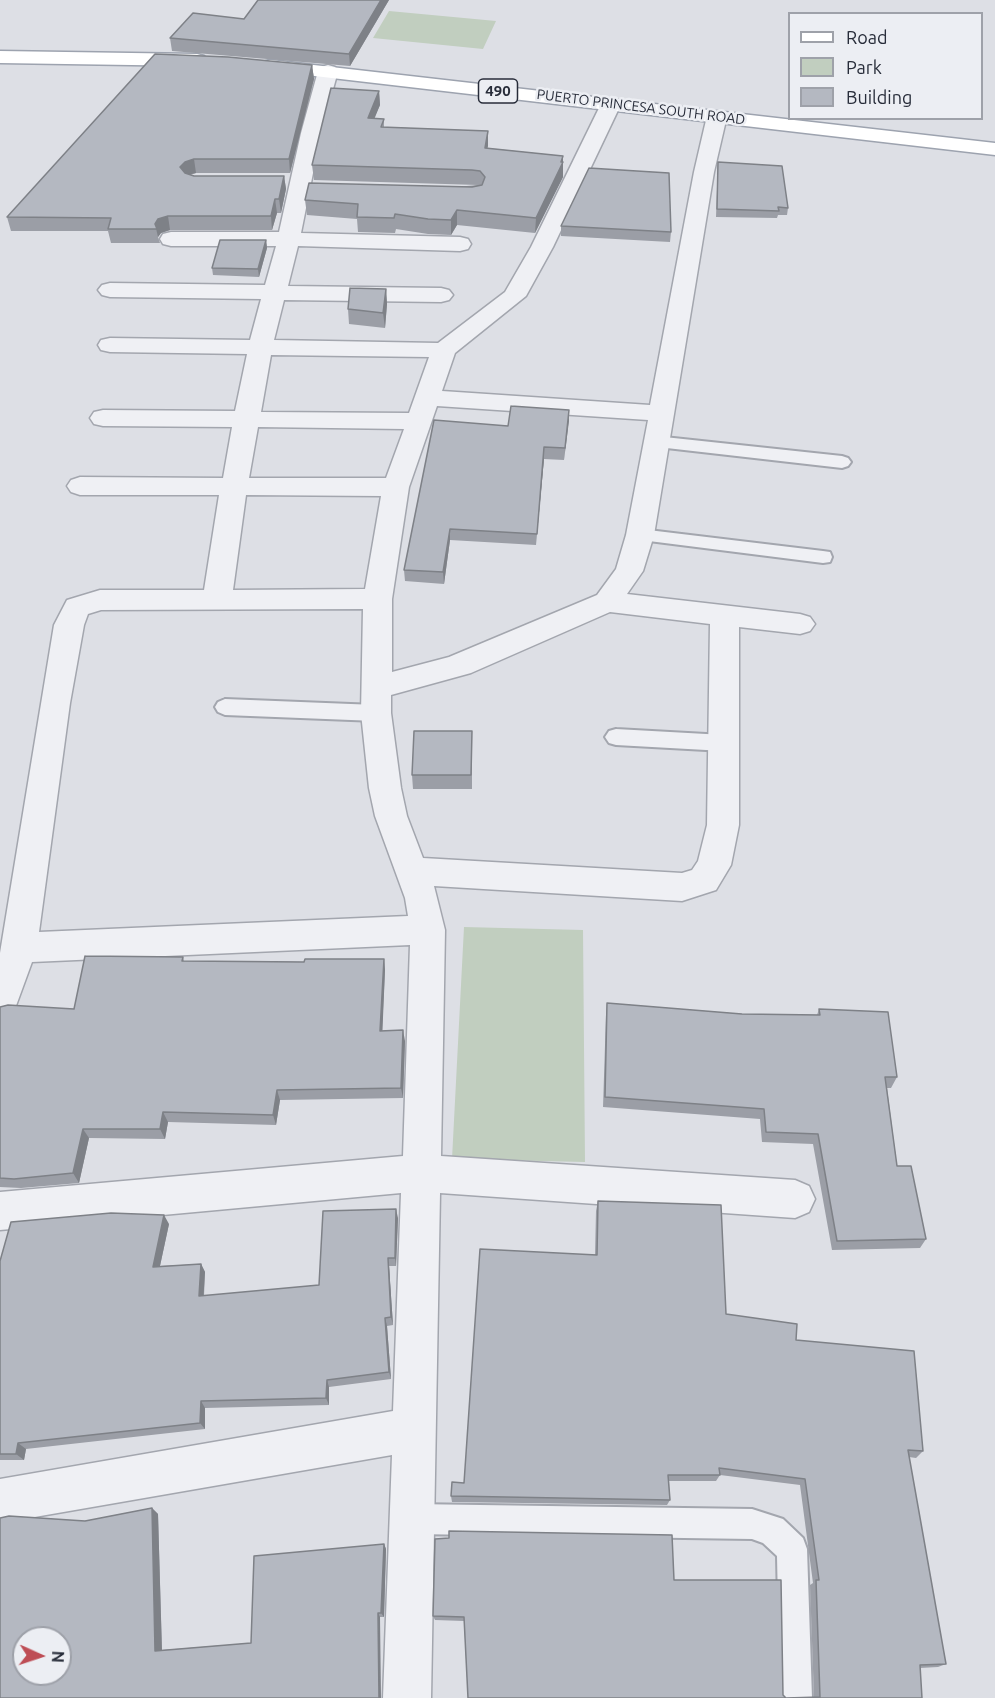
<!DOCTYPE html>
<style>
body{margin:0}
#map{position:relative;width:995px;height:1698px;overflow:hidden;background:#dddfe5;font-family:Ubuntu,sans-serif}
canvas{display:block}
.legend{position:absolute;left:788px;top:12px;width:195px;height:108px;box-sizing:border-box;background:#eceef3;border:2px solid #9ea1a9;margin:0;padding:8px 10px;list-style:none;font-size:18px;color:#282d3a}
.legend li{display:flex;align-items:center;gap:12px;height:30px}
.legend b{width:30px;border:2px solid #9ea1a9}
.north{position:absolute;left:12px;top:1626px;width:60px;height:60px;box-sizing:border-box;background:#eceef3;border:2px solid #9ea1a9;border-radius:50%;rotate:93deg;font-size:16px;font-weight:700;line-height:24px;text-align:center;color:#282d3a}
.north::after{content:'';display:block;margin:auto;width:21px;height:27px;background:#be4d55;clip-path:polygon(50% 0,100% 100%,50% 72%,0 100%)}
</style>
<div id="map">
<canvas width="995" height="1698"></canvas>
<ul class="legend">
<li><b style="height:8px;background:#fff"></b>Road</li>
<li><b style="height:16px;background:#c1cebf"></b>Park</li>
<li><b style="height:16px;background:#b4b8c1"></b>Building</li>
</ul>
<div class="north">N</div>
</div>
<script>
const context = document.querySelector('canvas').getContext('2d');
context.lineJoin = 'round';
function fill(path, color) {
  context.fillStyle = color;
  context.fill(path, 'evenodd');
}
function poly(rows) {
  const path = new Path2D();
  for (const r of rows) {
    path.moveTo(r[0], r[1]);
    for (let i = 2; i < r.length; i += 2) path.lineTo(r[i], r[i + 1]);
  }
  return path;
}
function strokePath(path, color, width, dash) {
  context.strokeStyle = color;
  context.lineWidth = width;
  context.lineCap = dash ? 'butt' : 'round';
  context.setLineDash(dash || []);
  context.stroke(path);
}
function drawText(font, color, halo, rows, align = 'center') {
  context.font = font + ' Ubuntu,sans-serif';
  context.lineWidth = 5;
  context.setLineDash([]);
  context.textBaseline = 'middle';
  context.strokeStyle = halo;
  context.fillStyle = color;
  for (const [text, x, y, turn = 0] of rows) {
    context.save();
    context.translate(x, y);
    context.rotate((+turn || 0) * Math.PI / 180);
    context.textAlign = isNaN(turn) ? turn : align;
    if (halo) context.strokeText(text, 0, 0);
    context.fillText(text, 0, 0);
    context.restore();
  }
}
fill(poly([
 [389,11,496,21,483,49,373,38],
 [464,927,583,930,585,1162,452,1159]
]), '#c1cebf');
const service = poly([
 [655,436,842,456,848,458,851,462,848,466,842,468,649,446,646,442,649,438,655,436],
 [640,529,823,551,830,552,832,557,830,562,823,563,633,539,631,535,633,531,640,529],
 [225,699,376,705,383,707,386,713,383,719,376,721,225,715,218,712,215,707,218,702,225,699],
 [616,729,724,735,732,737,735,743,732,749,724,751,616,745,609,743,605,737,609,731,616,729],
 [412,1504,752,1509,783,1519,803,1538,807,1549,812,1698,780,1698,777,1556,763,1543,752,1539,412,1534,401,1530,397,1519,401,1508,412,1504]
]);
const minor = poly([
 [328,65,335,67,338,71,321,133,301,233,460,237,468,239,471,244,468,249,460,251,298,246,288,286,441,288,449,290,453,295,449,300,441,302,284,300,274,340,438,343,505,292,531,247,601,104,604,100,611,98,618,100,621,104,553,247,526,296,455,353,442,391,650,405,694,172,707,116,710,112,724,112,727,116,714,172,654,535,643,571,627,594,800,614,810,617,815,624,810,631,800,634,739,627,739,825,731,865,716,890,682,901,434,886,445,930,441,1156,795,1180,809,1186,815,1199,809,1212,795,1218,440,1193,431,1698,383,1698,392,1455,0,1523,0,1479,393,1411,401,1193,0,1230,0,1192,403,1156,410,945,32,962,13,1014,0,1019,0,953,54,625,67,600,100,590,204,590,219,495,80,495,71,492,67,486,71,480,80,477,223,478,232,427,103,426,94,424,90,418,94,412,103,410,235,411,247,354,110,352,101,350,98,345,101,340,110,338,250,340,261,299,110,297,102,295,98,290,102,285,110,283,265,285,276,246,171,246,163,244,160,239,163,234,171,232,279,232,301,133,318,71,321,67,328,65],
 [271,355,429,357,409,413,261,412,271,355],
 [437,406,648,420,626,535,616,569,597,595,449,657,392,672,392,599,409,487,437,406],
 [258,427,404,429,386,478,249,478,258,427],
 [246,495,381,496,365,589,233,590,246,495],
 [363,609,361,713,369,788,375,816,405,898,408,916,39,932,70,703,84,625,88,614,101,610,363,609],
 [610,612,710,624,707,825,698,861,692,870,682,873,423,858,407,816,401,788,391,713,391,695,471,673,610,612]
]);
const primary = poly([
 [0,51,197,54,204,56,207,60,204,64,197,66,0,63,0,51],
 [270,60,995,143,995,155,263,70,260,66,263,62,270,60]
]);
strokePath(service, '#a3a6ae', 4);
strokePath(minor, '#a3a6ae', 3);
strokePath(primary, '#9da3af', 3);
fill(service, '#eff0f4');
fill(minor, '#eff0f4');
fill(primary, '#fff');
fill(poly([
 [258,0,389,0,350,66,172,51,170,38,244,19],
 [312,65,314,79,290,173,196,173,190,175,194,176,284,176,286,189,281,213,277,213,272,230,170,230,161,233,158,237,160,243,111,243,108,231,11,231,7,217],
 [379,91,380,105,374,118,384,119,384,127,488,131,487,148,563,156,563,177,535,233,457,225,451,235,428,234,396,229,395,233,358,232,357,219,307,215,305,200,478,185,314,180,312,165],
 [718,162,788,208,787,215,778,215,777,218,716,217],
 [561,226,671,232,670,242,561,236],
 [266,240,267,248,259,277,213,275,212,268],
 [386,289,387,304,385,328,349,324,348,309],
 [569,410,564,460,544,459,536,545,450,540,444,584,405,581,404,570,508,426],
 [472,731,472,789,413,789,412,775],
 [183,957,184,961,304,962,384,959,385,970,382,1031,405,1041,403,1098,280,1100,276,1125,168,1122,165,1139,89,1138,79,1183,21,1188,0,1187,0,1007,74,1009],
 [607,1003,742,1014,817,1015,819,1009,897,1077,891,1088,887,1088,897,1166,926,1239,920,1248,832,1250,813,1144,762,1142,760,1119,603,1107,606,1014],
 [598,1201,726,1314,796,1340,923,1451,916,1458,909,1457,946,1664,938,1667,920,1668,922,1698,468,1698,464,1621,435,1620,433,1616,674,1580,786,1698,814,1697,810,1585,813,1583,800,1485,720,1475,716,1481,669,1481,670,1500,667,1505,452,1502,451,1496,464,1483,595,1255,596,1211],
 [398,1218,396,1266,389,1266,393,1325,387,1326,391,1379,329,1387,329,1405,205,1408,205,1429,26,1449,24,1460,0,1460,0,1261,169,1224,160,1266,201,1264,205,1272,204,1296,319,1285],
 [152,1508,158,1514,162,1650,251,1643,384,1544,386,1549,384,1617,380,1617,0,1698,85,1521]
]), '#9b9ea6');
fill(poly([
 [381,0,389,0,350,66,349,54],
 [312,65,314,79,290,173,289,159],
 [379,91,380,105,369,132,368,118],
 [488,131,488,146,485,162,485,148],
 [563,156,563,177,535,233,536,218],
 [194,159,196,173,187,175,180,167,185,162],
 [284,176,286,189,281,213,279,199],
 [275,199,277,213,272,230,271,216],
 [457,210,457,225,451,235,451,220],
 [168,216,170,230,161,233,158,237,155,224,158,219],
 [266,240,267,248,259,277,258,269],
 [386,289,387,304,385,328,383,313],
 [569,410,569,421,564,460,565,448],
 [544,447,544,459,536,545,537,534],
 [450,529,450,540,444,584,443,572],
 [384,959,385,970,382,1041,380,1031],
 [403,1030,405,1041,403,1098,401,1088],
 [277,1090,280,1100,276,1125,273,1115],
 [163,1112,168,1122,165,1139,160,1129],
 [83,1129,89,1138,79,1183,73,1173],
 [396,1209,398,1218,396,1266,395,1258],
 [164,1215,169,1224,158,1275,153,1267],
 [388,1258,389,1266,393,1325,391,1317],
 [201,1264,205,1272,203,1304,199,1296],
 [385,1318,387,1326,391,1379,389,1372],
 [327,1380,329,1387,329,1405,326,1398],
 [201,1401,205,1408,205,1429,200,1423],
 [18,1443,26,1449,24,1460,16,1454],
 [152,1508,158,1514,162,1654,155,1651],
 [384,1544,386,1549,384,1617,381,1613],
 [378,1613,380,1617,381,1698,379,1698]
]), '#7e8187');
const building = poly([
 [258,0,381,0,349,54,170,38,193,13,244,19,258,0],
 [155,54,228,57,312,65,289,159,194,159,185,162,180,167,185,173,194,176,284,176,279,199,275,199,271,216,168,216,158,219,155,224,157,229,108,229,111,218,7,217,155,54],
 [331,88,379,91,368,118,384,119,381,127,488,131,485,148,563,156,561,162,563,162,536,218,457,210,451,220,428,219,395,214,394,218,357,217,358,204,305,200,309,183,472,187,482,185,485,177,480,171,472,170,312,165,331,88],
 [718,162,782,166,788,208,778,207,779,211,717,209,718,162],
 [589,168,669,173,671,232,561,226,589,168],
 [220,240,266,240,258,269,212,268,220,240],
 [350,288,386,289,383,313,348,309,350,288],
 [511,406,569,410,565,448,544,447,537,534,450,529,443,572,404,570,434,420,508,426,511,406],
 [414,731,472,731,471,775,412,775,414,731],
 [85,956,183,957,182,961,304,962,305,959,384,959,380,1031,403,1030,401,1088,277,1090,273,1115,163,1112,160,1129,83,1129,73,1173,14,1179,0,1178,0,1007,8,1005,74,1009,85,956],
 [607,1003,742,1014,820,1015,819,1009,888,1012,897,1077,885,1077,897,1166,911,1166,926,1239,837,1241,818,1134,766,1132,764,1109,605,1097,607,1003],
 [598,1201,721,1205,726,1314,797,1324,796,1340,914,1351,923,1451,908,1450,946,1664,920,1665,922,1698,468,1698,464,1617,433,1616,435,1539,449,1538,449,1531,672,1535,674,1580,781,1580,783,1695,786,1698,820,1697,816,1580,819,1580,805,1479,719,1468,720,1475,668,1475,670,1500,451,1496,452,1482,464,1483,480,1249,597,1255,598,1201],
 [396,1209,395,1258,388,1258,391,1317,385,1318,389,1372,327,1380,326,1398,201,1401,200,1423,18,1443,16,1454,0,1454,0,1261,11,1222,111,1213,164,1215,153,1267,201,1264,199,1296,319,1285,323,1211,396,1209],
 [152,1508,155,1651,251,1643,254,1556,384,1544,381,1613,378,1613,379,1698,0,1698,0,1518,9,1516,85,1521,152,1508],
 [24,1638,60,1638,60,1674,24,1674,24,1638]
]);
fill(building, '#b4b8c1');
strokePath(building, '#7e8187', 1.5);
drawText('14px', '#282d3a', '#eceef3', [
 ["PUERTO PRINCESA SOUTH ROAD",641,107,7]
]);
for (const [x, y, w] of [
 [498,91,39]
]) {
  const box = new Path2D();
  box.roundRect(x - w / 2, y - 12, w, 24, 4.5);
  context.fillStyle = '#eceef3';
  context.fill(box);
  strokePath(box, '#282d3a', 1.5);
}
drawText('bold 15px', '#282d3a', null, [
 ["490",498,91]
]);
</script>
